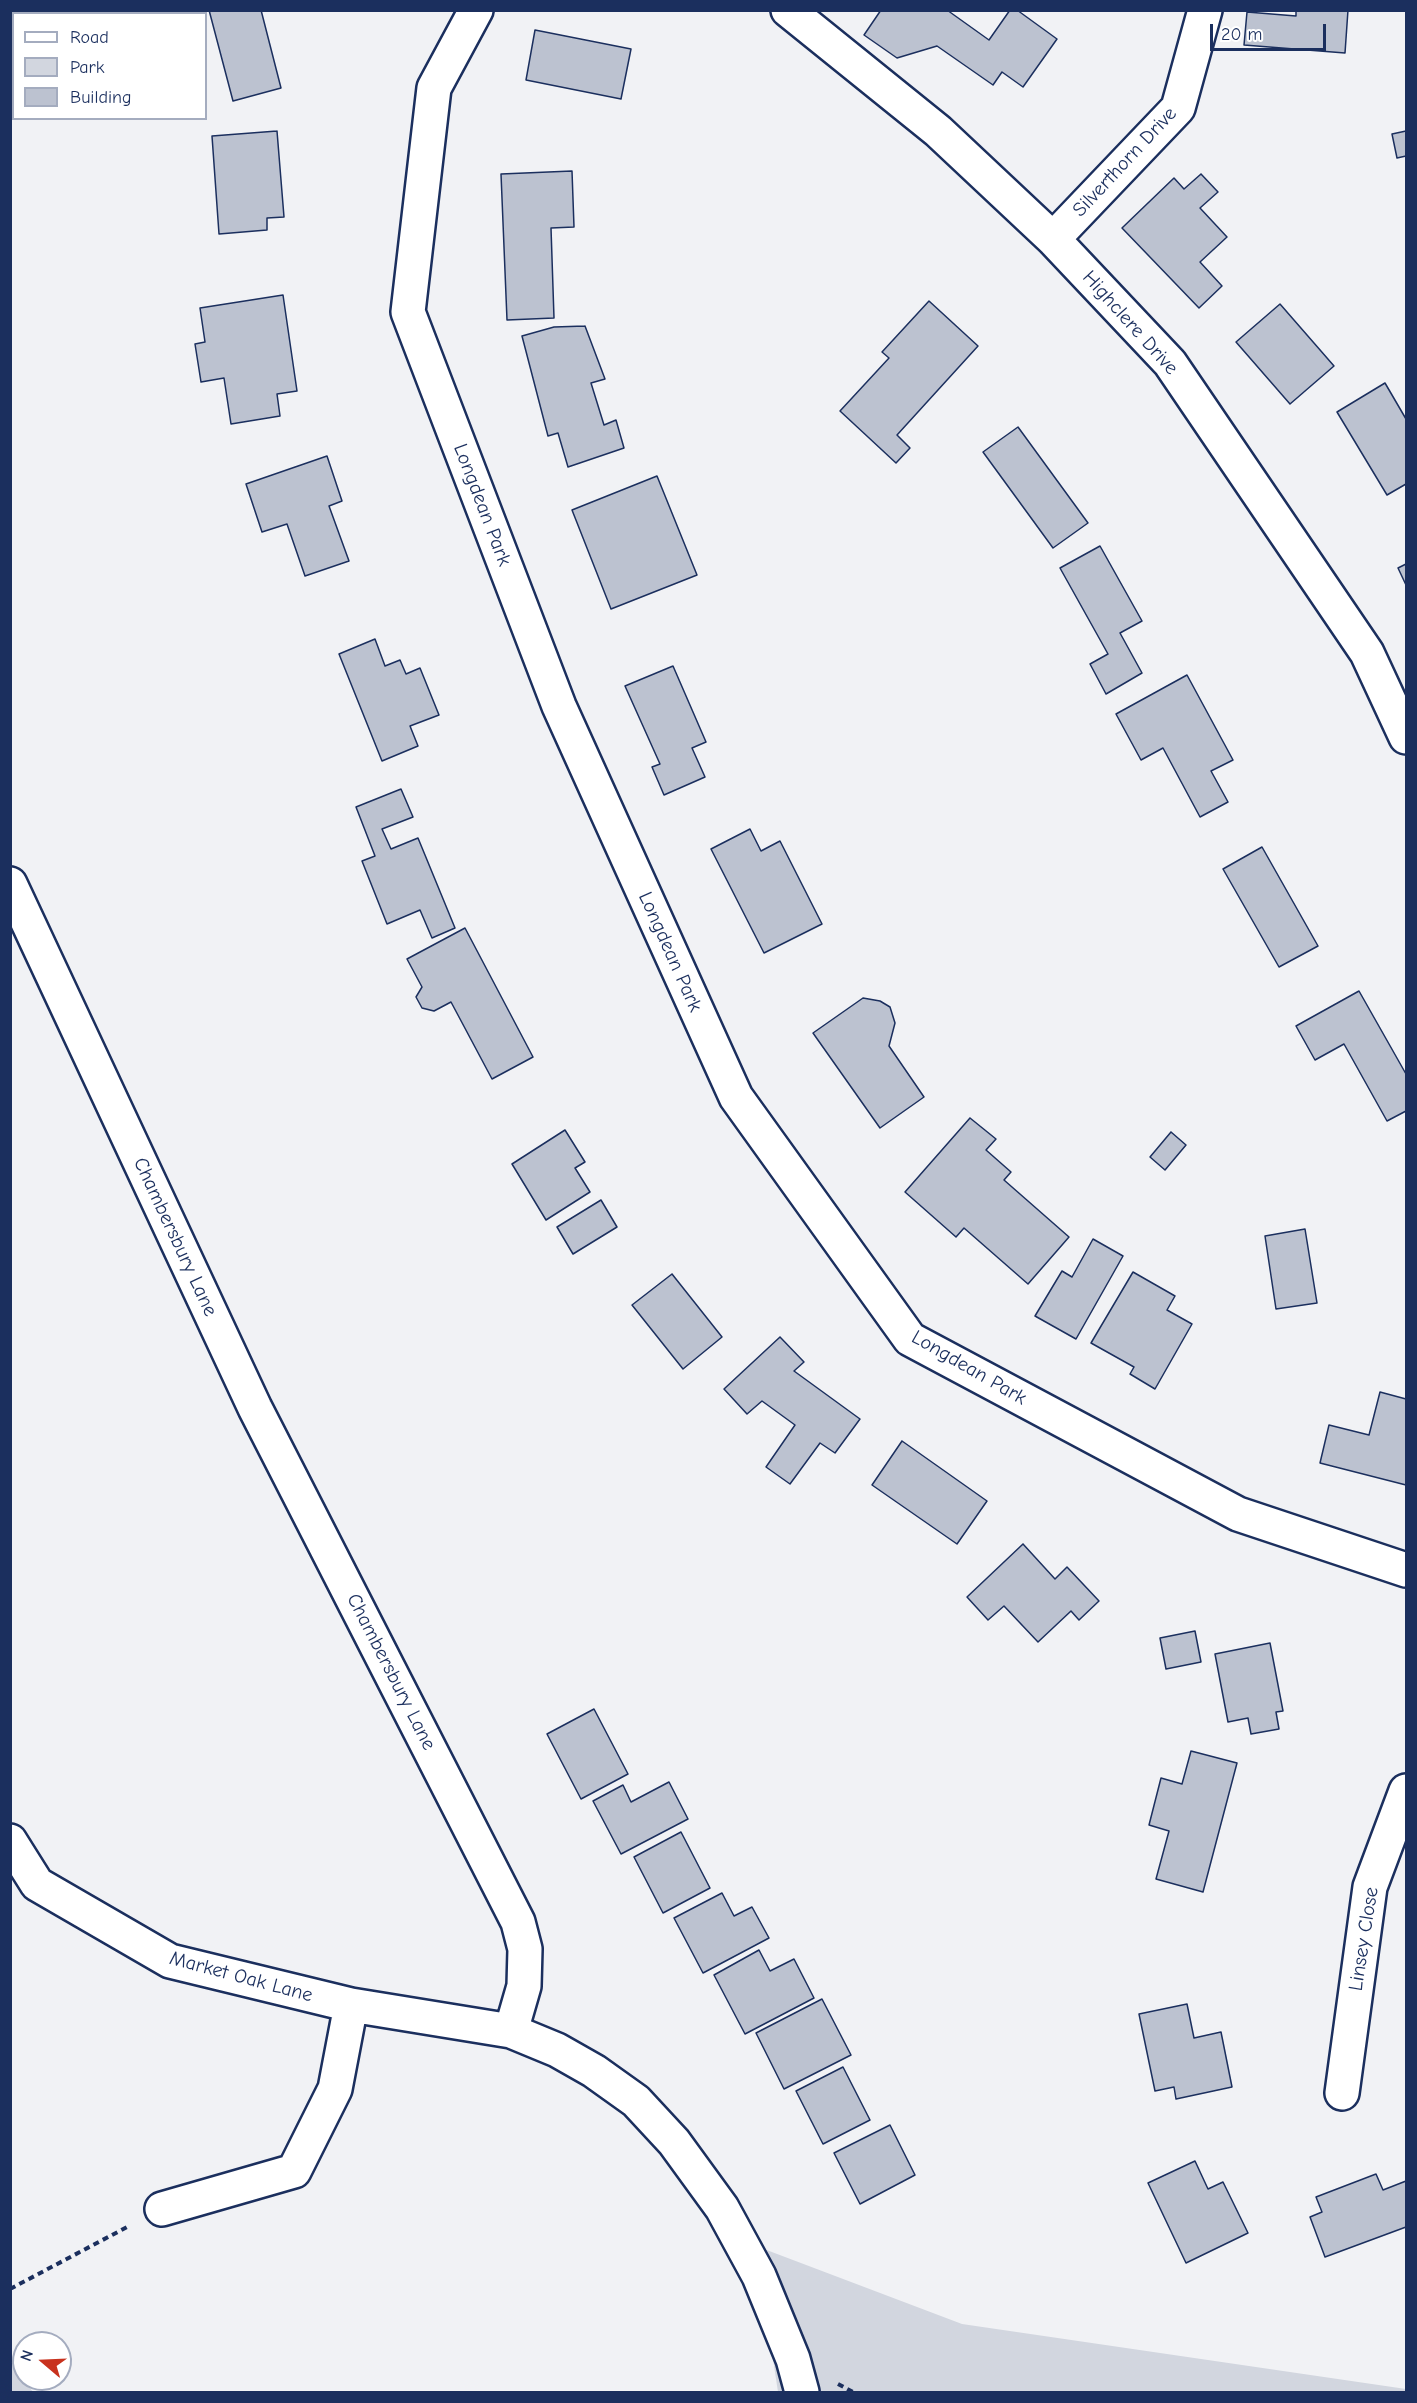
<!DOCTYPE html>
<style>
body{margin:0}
#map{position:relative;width:1417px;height:2403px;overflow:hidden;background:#f1f2f5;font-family:"Comic Neue",sans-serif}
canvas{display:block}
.frame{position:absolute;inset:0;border:12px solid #1b2f5e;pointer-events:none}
.legend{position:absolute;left:12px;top:12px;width:195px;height:108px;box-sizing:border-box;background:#fff;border:2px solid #a4acbf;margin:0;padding:8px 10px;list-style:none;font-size:18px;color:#1b2f5e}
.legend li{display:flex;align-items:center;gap:12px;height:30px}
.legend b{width:30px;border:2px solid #a4acbf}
.north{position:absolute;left:12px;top:2331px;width:60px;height:60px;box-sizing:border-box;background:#fff;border:2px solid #a4acbf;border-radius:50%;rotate:289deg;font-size:16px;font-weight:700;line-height:24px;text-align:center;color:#1b2f5e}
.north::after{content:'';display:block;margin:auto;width:21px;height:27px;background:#c8321e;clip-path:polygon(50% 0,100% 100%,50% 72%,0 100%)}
.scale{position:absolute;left:1210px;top:24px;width:116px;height:27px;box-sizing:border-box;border:3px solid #1b2f5e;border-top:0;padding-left:8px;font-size:18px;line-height:21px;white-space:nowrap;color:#1b2f5e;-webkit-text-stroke:4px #fff;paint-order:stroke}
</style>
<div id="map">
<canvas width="1417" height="2403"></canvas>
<div class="frame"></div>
<ul class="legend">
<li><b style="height:8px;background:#fff"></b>Road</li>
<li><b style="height:16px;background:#d2d6df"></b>Park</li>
<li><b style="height:16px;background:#bcc2d0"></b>Building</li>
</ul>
<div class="north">N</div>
<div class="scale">20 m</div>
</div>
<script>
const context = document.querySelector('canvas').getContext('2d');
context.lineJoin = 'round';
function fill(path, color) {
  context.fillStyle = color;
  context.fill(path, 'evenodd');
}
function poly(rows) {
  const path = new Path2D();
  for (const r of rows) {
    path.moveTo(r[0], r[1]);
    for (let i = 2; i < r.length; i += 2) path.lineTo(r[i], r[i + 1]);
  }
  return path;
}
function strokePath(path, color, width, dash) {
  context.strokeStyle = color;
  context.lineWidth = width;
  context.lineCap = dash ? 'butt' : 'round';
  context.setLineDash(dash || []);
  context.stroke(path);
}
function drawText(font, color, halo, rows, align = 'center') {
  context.font = font + ' "Comic Neue",sans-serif';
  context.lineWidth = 5;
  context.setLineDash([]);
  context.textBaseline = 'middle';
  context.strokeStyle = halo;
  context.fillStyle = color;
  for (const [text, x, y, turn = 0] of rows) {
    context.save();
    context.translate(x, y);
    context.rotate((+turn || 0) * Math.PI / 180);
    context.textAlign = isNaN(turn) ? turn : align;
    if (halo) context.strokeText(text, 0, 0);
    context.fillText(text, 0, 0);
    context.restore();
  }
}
fill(poly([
 [756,2246,962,2324,1406,2389,1406,2392,778,2392],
 [10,2356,24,2379,33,2392,11,2392]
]), '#d2d6df');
const building = poly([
 [209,10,261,10,281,88,233,101,209,10],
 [881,10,947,10,989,40,1010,10,1017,10,1057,39,1023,87,1002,72,993,85,937,46,897,58,864,35,881,10],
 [1296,10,1348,10,1345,53,1244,45,1247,12,1296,16,1296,10],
 [535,30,631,49,621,99,526,80,535,30],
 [277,131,284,217,267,218,267,230,219,234,212,136,277,131],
 [1406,131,1406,156,1397,158,1392,134,1406,131],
 [572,171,574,227,551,228,554,318,507,320,501,174,572,171],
 [1201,174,1218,192,1200,208,1227,237,1200,262,1222,286,1199,308,1122,228,1174,178,1184,189,1201,174],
 [283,295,297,391,277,394,280,416,231,424,224,378,201,382,195,344,205,342,200,308,283,295],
 [929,301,978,346,897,435,910,448,896,463,840,411,889,358,882,352,929,301],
 [1280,304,1334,366,1290,404,1236,342,1280,304],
 [585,326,605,379,591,383,604,425,616,420,624,448,568,467,558,433,548,436,522,336,554,327,585,326],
 [1385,383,1406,419,1406,484,1387,495,1337,412,1385,383],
 [1018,427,1088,523,1053,548,983,452,1018,427],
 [327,456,342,501,329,506,349,561,305,576,287,524,262,532,246,484,327,456],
 [657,476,697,575,611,609,572,510,657,476],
 [1100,546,1142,621,1120,633,1142,673,1106,694,1090,664,1108,654,1060,568,1100,546],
 [1406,564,1406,585,1398,568,1406,564],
 [375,639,385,666,400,660,406,674,420,668,439,715,410,726,418,746,382,761,339,654,375,639],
 [673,666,706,742,692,748,705,777,664,795,652,767,660,764,625,686,673,666],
 [1187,675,1233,760,1211,771,1228,802,1200,817,1163,748,1141,760,1116,714,1187,675],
 [401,789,413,817,382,829,391,849,418,838,455,928,432,938,420,910,387,924,362,861,375,856,356,807,401,789],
 [750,829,761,851,780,841,822,924,764,953,711,849,750,829],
 [1262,847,1318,946,1279,967,1223,869,1262,847],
 [465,928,533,1057,492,1079,451,1002,434,1011,422,1008,416,997,422,987,407,959,465,928],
 [1359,991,1406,1074,1406,1111,1387,1121,1344,1044,1315,1060,1296,1026,1359,991],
 [863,998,880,1001,890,1007,895,1023,889,1046,924,1097,880,1128,813,1033,863,998],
 [970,1118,996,1139,986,1150,1011,1172,1004,1180,1069,1237,1028,1284,964,1228,956,1237,905,1192,970,1118],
 [565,1130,585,1162,575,1168,590,1192,546,1220,512,1164,565,1130],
 [1171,1132,1186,1145,1165,1170,1150,1157,1171,1132],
 [601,1200,617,1227,573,1254,557,1227,601,1200],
 [1305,1229,1317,1303,1276,1309,1265,1236,1305,1229],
 [1093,1239,1123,1256,1076,1339,1035,1316,1062,1271,1072,1277,1093,1239],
 [1133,1272,1175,1296,1167,1310,1192,1324,1155,1389,1130,1374,1134,1367,1091,1343,1133,1272],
 [672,1274,722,1337,683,1369,632,1305,672,1274],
 [780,1337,804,1362,794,1371,860,1419,835,1453,820,1443,790,1484,766,1467,795,1425,762,1401,747,1414,724,1389,780,1337],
 [1380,1392,1406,1399,1406,1485,1320,1463,1329,1425,1369,1435,1380,1392],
 [902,1441,987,1501,957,1544,872,1485,902,1441],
 [1023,1544,1055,1579,1067,1567,1099,1601,1079,1620,1071,1611,1038,1642,1004,1606,988,1620,967,1597,1023,1544],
 [1195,1631,1201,1662,1166,1669,1160,1638,1195,1631],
 [1270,1643,1283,1711,1276,1712,1279,1729,1251,1734,1248,1718,1228,1722,1215,1654,1270,1643],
 [594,1709,628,1774,581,1799,547,1734,594,1709],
 [1191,1751,1237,1763,1203,1892,1156,1879,1169,1831,1149,1825,1161,1778,1182,1784,1191,1751],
 [669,1782,688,1819,621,1854,593,1801,623,1785,631,1802,669,1782],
 [681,1832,710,1888,663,1913,634,1857,681,1832],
 [722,1893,734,1916,752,1907,769,1938,703,1973,674,1918,722,1893],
 [759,1950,770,1971,794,1959,814,1998,745,2034,714,1975,759,1950],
 [822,1999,851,2055,784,2089,756,2033,822,1999],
 [1187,2004,1194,2038,1221,2032,1232,2087,1176,2099,1174,2087,1155,2091,1139,2014,1187,2004],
 [843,2067,870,2120,823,2144,796,2091,843,2067],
 [890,2125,915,2175,860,2204,834,2153,890,2125],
 [1195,2161,1208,2189,1223,2182,1248,2233,1186,2263,1148,2183,1195,2161],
 [1376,2174,1383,2190,1406,2181,1406,2227,1325,2257,1310,2217,1322,2212,1316,2197,1376,2174]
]);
fill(building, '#bcc2d0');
strokePath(building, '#1b2f5e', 1.5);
const minor = poly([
 [476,10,434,88,408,312,559,706,736,1097,910,1339,1238,1514,1406,1570],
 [788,10,938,131,1053,239,1170,363,1367,653,1406,737],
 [1053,239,1178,108,1205,10],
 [10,884,255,1408,518,1922,525,1949,524,1986,511,2031],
 [10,1841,37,1884,170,1961,351,2005,511,2031,557,2050,594,2071,636,2101,674,2142,722,2208,759,2276,793,2359,802,2392],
 [1342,2093,1370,1887,1406,1791],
 [162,2209,294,2171,335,2089,351,2005]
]);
strokePath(minor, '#1b2f5e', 38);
strokePath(poly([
 [10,2289,129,2226],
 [838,2384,853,2392]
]), '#1b2f5e', 4, [6, 4.5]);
strokePath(minor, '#fff', 33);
drawText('20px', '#1b2f5e', '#fff', [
 ["Silverthorn Drive",1125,162,-47],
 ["Highclere Drive",1130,323,48],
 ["Longdean Park",482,505,69],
 ["Longdean Park",670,952,66],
 ["Chambersbury Lane",175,1237,65],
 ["Longdean Park",969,1368,30],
 ["Chambersbury Lane",391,1672,63],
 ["Linsey Close",1364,1939,-81],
 ["Market Oak Lane",241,1977,15]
]);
</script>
